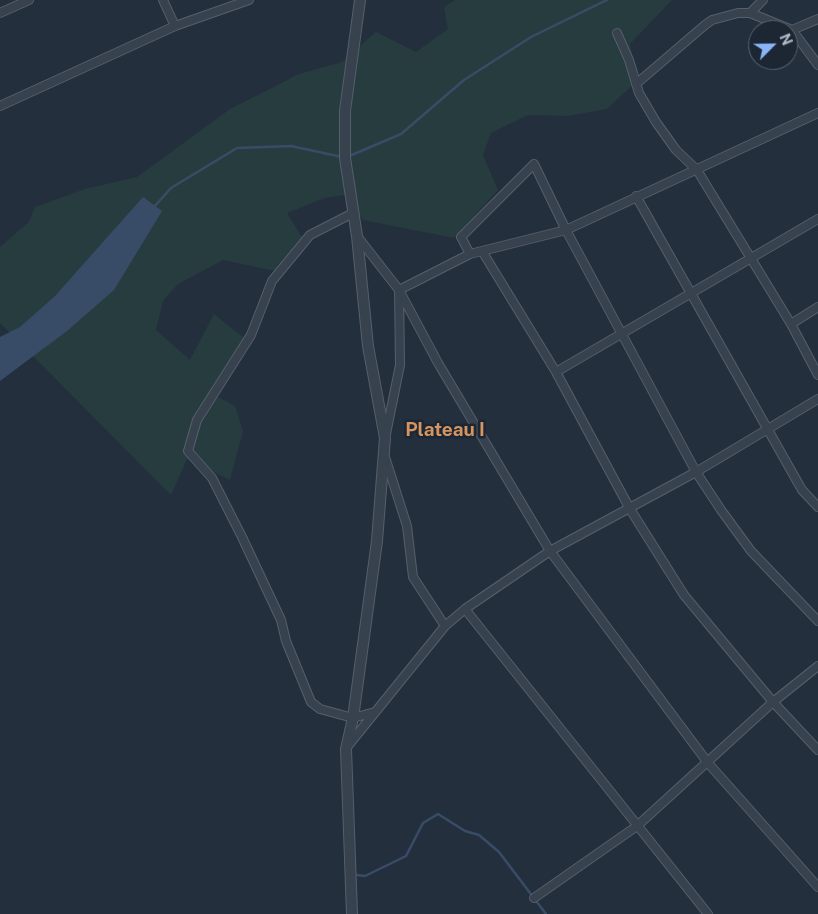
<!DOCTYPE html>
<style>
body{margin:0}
#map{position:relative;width:818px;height:914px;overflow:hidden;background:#242f3e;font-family:"Public Sans",sans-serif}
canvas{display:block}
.north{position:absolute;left:748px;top:20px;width:50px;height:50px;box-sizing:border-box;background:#1d2633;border:1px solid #59626f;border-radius:50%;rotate:67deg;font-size:14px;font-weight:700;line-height:20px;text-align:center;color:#b4bcc9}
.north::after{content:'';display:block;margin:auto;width:18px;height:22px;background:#8ab4f8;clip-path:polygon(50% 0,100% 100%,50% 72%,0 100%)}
</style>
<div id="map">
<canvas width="818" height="914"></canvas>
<div class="north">N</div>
</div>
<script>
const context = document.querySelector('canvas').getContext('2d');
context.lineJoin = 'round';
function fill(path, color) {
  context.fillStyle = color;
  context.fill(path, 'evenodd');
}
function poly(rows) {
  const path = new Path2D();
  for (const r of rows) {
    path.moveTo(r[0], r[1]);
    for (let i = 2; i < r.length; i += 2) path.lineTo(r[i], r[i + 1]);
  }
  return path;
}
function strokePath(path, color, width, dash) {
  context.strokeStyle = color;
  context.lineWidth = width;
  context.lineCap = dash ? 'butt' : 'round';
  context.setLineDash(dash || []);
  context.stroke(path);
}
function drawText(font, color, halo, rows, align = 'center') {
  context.font = font + ' "Public Sans",sans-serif';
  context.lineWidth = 5;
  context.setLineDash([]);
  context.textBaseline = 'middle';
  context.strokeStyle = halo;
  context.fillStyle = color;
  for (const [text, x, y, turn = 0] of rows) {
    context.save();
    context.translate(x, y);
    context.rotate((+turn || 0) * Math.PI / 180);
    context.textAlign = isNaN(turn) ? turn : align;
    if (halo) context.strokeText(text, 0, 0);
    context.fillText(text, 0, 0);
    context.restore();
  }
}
fill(poly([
 [455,0,672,0,630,44,636,82,607,109,568,116,528,115,491,133,483,155,498,190,454,238,363,220,344,195,325,198,287,213,302,237,280,272,223,260,178,284,163,301,156,330,190,360,214,314,249,342,213,394,235,406,243,431,230,480,187,459,171,495,0,323,0,247,29,222,35,207,85,189,137,177,230,109,299,74,342,62,376,32,416,52,448,29,444,7]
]), '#263c3f');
fill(poly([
 [143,197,162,211,114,290,67,331,0,381,0,337,20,327,55,296]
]), '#394c67');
strokePath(poly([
 [347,157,401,134,464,80,531,37,607,0],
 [154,207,171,188,237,148,291,146,342,157],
 [357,875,365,876,406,856,423,823,438,814,465,831,479,835,499,852,546,914]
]), '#394c67', 2.5);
const minor = poly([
 [163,0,175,26],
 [0,13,29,0],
 [750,13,763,0],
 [792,30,818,19],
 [617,33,629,60,639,93,656,122,676,150,697,170,791,324,818,375],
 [636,84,705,25,712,20,738,13,750,13,792,30,818,65],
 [0,106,175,26,249,0],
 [636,196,802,490,818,507],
 [353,213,310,235,272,281,251,335,197,420,188,451,212,478,242,537,281,620,286,641,311,702,320,709,353,718,375,712],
 [357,236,399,290,438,363,550,551,708,763,818,887],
 [482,251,556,372,630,509,684,595,773,702,818,750],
 [470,254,461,237,534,164,566,230,696,472,721,510,751,551,818,621],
 [791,324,818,307],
 [556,372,818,219],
 [386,434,400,365,399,290,470,254,566,230,818,113],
 [385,457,407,526,413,577,445,626],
 [465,609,708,914],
 [347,747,445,626,465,609,550,551,696,472,818,399],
 [534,898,637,826,773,702,818,666]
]);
const tertiary = poly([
 [352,914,346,749,353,718,377,541,385,438,368,346,357,236,345,158,345,111,360,0]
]);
strokePath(minor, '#565f6c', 10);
strokePath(tertiary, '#565f6c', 12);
strokePath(minor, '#38414e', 8);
strokePath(tertiary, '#38414e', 10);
drawText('bold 19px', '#d59563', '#1d2633', [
 ["Plateau I",445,430]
]);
</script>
